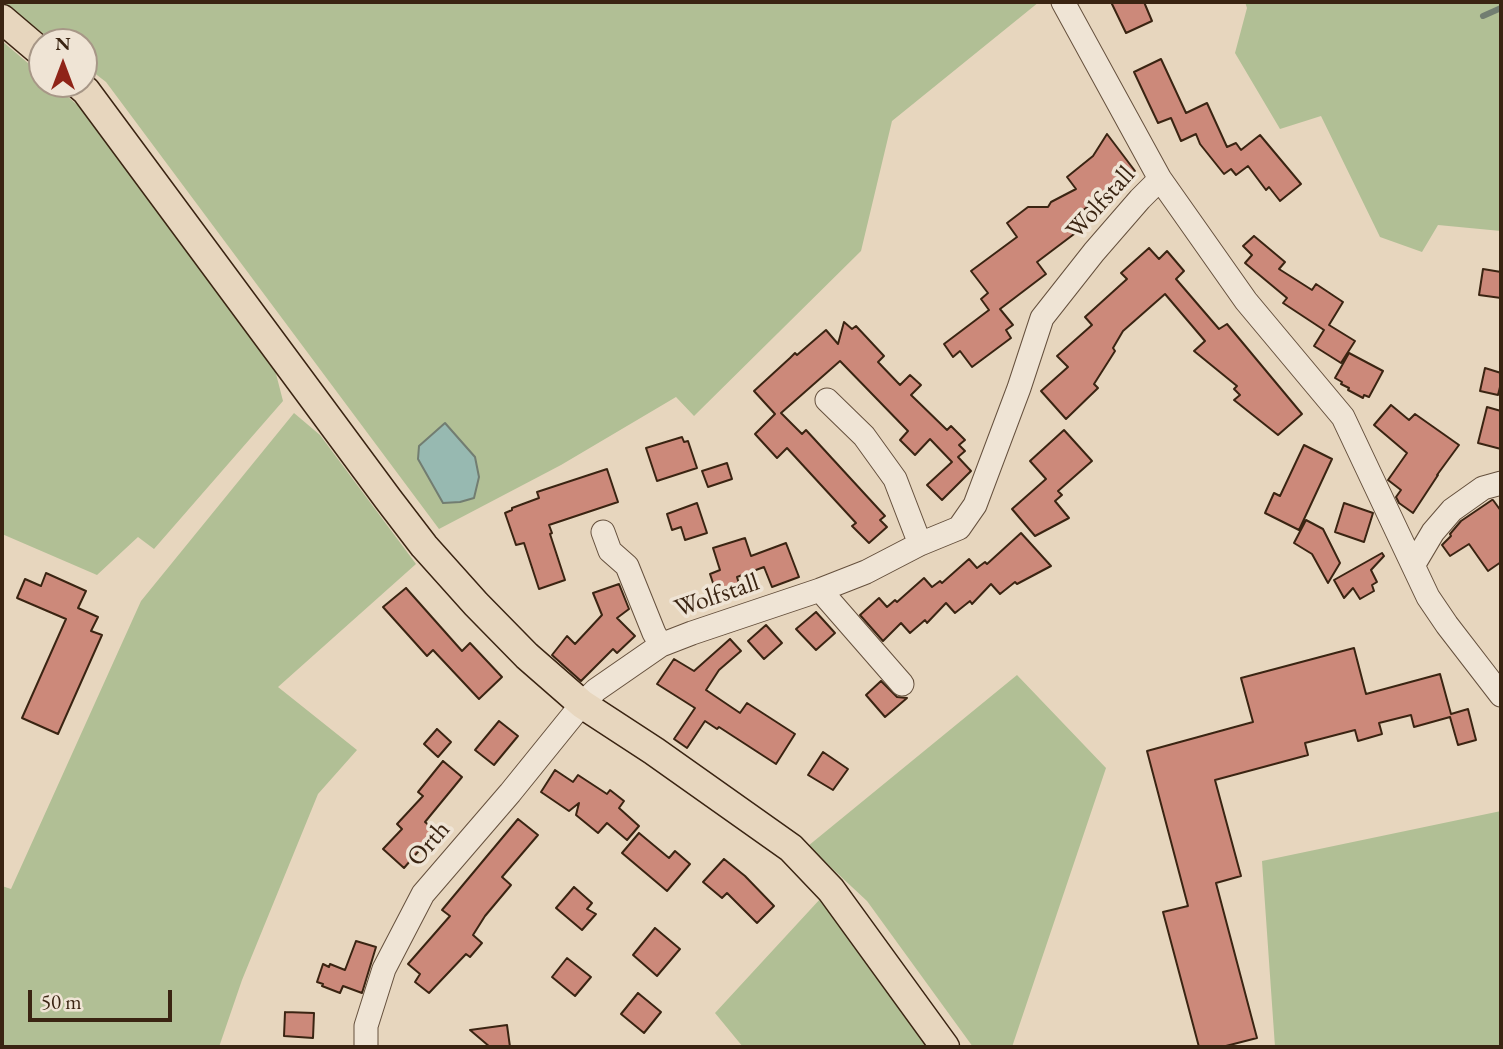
<!DOCTYPE html>
<style>
body{margin:0}
#map{position:relative;width:1503px;height:1049px;overflow:hidden;background:#e7d6be;font-family:"EB Garamond",serif}
canvas{display:block}
.frame{position:absolute;inset:0;border:4px solid #3a2412;pointer-events:none}
.north{position:absolute;left:28px;top:28px;width:70px;height:70px;box-sizing:border-box;background:#efe4d5;border:2px solid #a79787;border-radius:50%;rotate:0deg;font-size:19px;font-weight:700;line-height:28px;text-align:center;color:#3a2412}
.north::after{content:'';display:block;margin:auto;width:24px;height:32px;background:#8f2418;clip-path:polygon(50% 0,100% 100%,50% 72%,0 100%)}
.scale{position:absolute;left:28px;top:990px;width:144px;height:32px;box-sizing:border-box;border:4px solid #3a2412;border-top:0;padding-left:9px;font-size:21px;line-height:24px;white-space:nowrap;color:#3a2412;-webkit-text-stroke:5px #efe4d5;paint-order:stroke}
</style>
<div id="map">
<canvas width="1503" height="1049"></canvas>
<div class="frame"></div>
<div class="north">N</div>
<div class="scale">50 m</div>
</div>
<script>
const context = document.querySelector('canvas').getContext('2d');
context.lineJoin = 'round';
function fill(path, color) {
  context.fillStyle = color;
  context.fill(path, 'evenodd');
}
function poly(rows) {
  const path = new Path2D();
  for (const r of rows) {
    path.moveTo(r[0], r[1]);
    for (let i = 2; i < r.length; i += 2) path.lineTo(r[i], r[i + 1]);
  }
  return path;
}
function strokePath(path, color, width, dash) {
  context.strokeStyle = color;
  context.lineWidth = width;
  context.lineCap = dash ? 'butt' : 'round';
  context.setLineDash(dash || []);
  context.stroke(path);
}
function drawText(font, color, halo, rows, align = 'center') {
  context.font = font + ' "EB Garamond",serif';
  context.lineWidth = 7;
  context.setLineDash([]);
  context.textBaseline = 'middle';
  context.strokeStyle = halo;
  context.fillStyle = color;
  for (const [text, x, y, turn = 0] of rows) {
    context.save();
    context.translate(x, y);
    context.rotate((+turn || 0) * Math.PI / 180);
    context.textAlign = isNaN(turn) ? turn : align;
    if (halo) context.strokeText(text, 0, 0);
    context.fillText(text, 0, 0);
    context.restore();
  }
}
fill(poly([
 [3,2,1039,2,892,121,861,251,694,416,676,397,561,465,439,529,106,82,84,65,84,42,54,42],
 [1245,2,1501,2,1501,231,1438,225,1422,252,1380,237,1321,116,1280,129,1235,53,1247,8],
 [2,41,42,75,42,84,53,84,81,108,274,366,283,401,154,549,138,537,97,575,2,534],
 [294,413,320,435,416,564,278,687,357,750,318,794,242,980,219,1047,2,1047,2,886,11,889,141,601],
 [1017,675,1106,768,1012,1047,973,1047,867,901,808,846],
 [1501,811,1501,1047,1275,1047,1262,861],
 [821,898,935,1047,743,1047,715,1013]
]), '#b1bf95');
const water = poly([
 [445,423,475,457,479,477,474,498,460,502,443,503,418,459,419,446,445,423]
]);
fill(water, '#97b9b1');
strokePath(water, '#727d71', 2);
strokePath(poly([
 [1483,16,1501,8]
]), '#727d71', 6);
const building = poly([
 [1111,2,1144,2,1152,21,1126,33,1111,2],
 [1161,59,1186,113,1207,103,1227,147,1236,143,1241,150,1260,135,1301,184,1280,201,1269,187,1266,190,1248,166,1236,175,1231,169,1224,174,1200,144,1196,134,1181,141,1171,118,1158,123,1134,72,1161,59],
 [1107,134,1135,171,1082,211,1090,222,1037,262,1046,274,1000,309,1013,325,1006,330,1011,338,972,367,960,351,953,357,944,344,989,310,981,299,988,293,971,271,1017,237,1007,223,1028,207,1048,207,1051,202,1076,189,1067,177,1093,156,1107,134],
 [1254,236,1285,262,1279,269,1312,290,1316,284,1343,302,1329,325,1355,341,1341,363,1314,346,1324,330,1283,303,1287,298,1245,263,1252,255,1243,246,1254,236],
 [1149,248,1159,259,1167,251,1184,271,1176,279,1219,329,1227,324,1302,414,1278,435,1234,400,1240,395,1234,389,1237,386,1194,351,1205,341,1165,294,1123,331,1113,348,1115,351,1094,384,1098,388,1066,419,1041,391,1068,367,1057,356,1092,325,1085,317,1127,279,1121,273,1149,248],
 [1483,269,1501,272,1501,298,1479,295,1483,269],
 [844,322,852,329,856,326,884,356,878,362,900,385,910,375,921,385,911,395,947,430,951,426,965,440,959,445,965,451,958,457,971,471,942,500,927,485,952,462,930,439,915,455,900,440,908,431,840,361,781,413,802,434,806,430,885,516,880,520,887,527,869,543,852,526,856,523,787,448,777,458,755,434,775,414,754,391,790,358,795,353,797,355,826,330,838,344,844,322],
 [1349,353,1383,371,1369,397,1364,395,1363,398,1348,390,1349,388,1341,384,1342,382,1335,378,1349,353],
 [1485,368,1501,373,1501,383,1498,395,1480,391,1485,368],
 [1391,405,1409,420,1415,414,1459,445,1437,475,1438,475,1413,513,1399,503,1396,497,1401,490,1388,480,1407,453,1374,425,1391,405],
 [1487,407,1501,411,1501,449,1478,443,1487,407],
 [1064,430,1092,461,1058,491,1062,495,1055,501,1069,518,1035,536,1012,509,1046,479,1030,461,1064,430],
 [682,437,684,442,688,441,697,468,657,481,646,448,682,437],
 [1304,445,1332,459,1299,530,1265,513,1274,493,1280,496,1304,445],
 [727,463,732,479,708,487,702,471,727,463],
 [607,469,618,502,549,525,552,533,550,534,565,580,539,589,524,543,516,545,505,513,512,510,512,508,539,498,537,492,607,469],
 [1492,500,1493,500,1501,511,1501,562,1488,571,1469,544,1450,556,1442,545,1451,536,1450,534,1461,521,1492,500],
 [697,503,707,533,685,540,681,527,672,530,667,514,697,503],
 [1344,503,1373,513,1364,542,1335,532,1344,503],
 [1306,520,1323,529,1340,563,1328,583,1312,554,1294,543,1306,520],
 [1021,533,1051,566,1017,584,1015,582,1000,594,991,584,972,604,970,601,955,613,946,603,927,623,925,620,910,633,901,623,883,641,860,615,879,598,887,607,895,600,897,602,924,578,932,587,940,581,942,583,969,559,977,568,985,562,987,564,1021,533],
 [745,538,751,556,786,543,799,577,772,587,764,567,737,577,742,594,719,601,710,574,720,570,713,548,745,538],
 [1382,553,1384,556,1371,570,1377,582,1372,585,1374,591,1360,599,1353,588,1344,598,1334,580,1382,553],
 [46,573,86,591,78,608,98,617,91,631,102,635,58,734,22,718,66,619,17,598,25,579,41,586,46,573],
 [619,584,629,609,617,618,635,636,617,653,613,649,581,681,552,655,567,636,575,644,602,615,593,593,619,584],
 [406,588,462,651,470,643,502,677,479,699,433,650,427,656,383,607,406,588],
 [816,612,835,633,816,650,796,629,816,612],
 [766,625,782,643,764,659,748,641,766,625],
 [730,639,741,651,719,670,706,690,740,713,747,703,795,734,776,764,719,727,717,729,705,721,687,748,674,739,695,708,657,684,674,659,694,671,730,639],
 [1354,648,1366,694,1440,674,1451,714,1468,709,1476,740,1458,745,1450,717,1414,727,1411,715,1379,723,1382,734,1358,741,1355,730,1305,743,1308,755,1215,780,1241,876,1216,883,1257,1038,1222,1047,1199,1047,1163,912,1188,906,1147,751,1253,722,1241,678,1354,648],
 [881,681,897,697,907,698,885,717,866,695,881,681],
 [499,721,518,736,494,765,475,750,499,721],
 [437,729,451,742,438,757,424,744,437,729],
 [823,752,848,769,833,790,808,775,823,752],
 [443,761,462,777,425,822,436,831,404,868,383,849,402,829,397,824,423,796,418,792,443,761],
 [555,770,573,782,578,775,607,794,610,790,624,801,619,808,639,826,627,840,607,823,598,833,576,815,579,803,569,811,541,792,555,770],
 [518,819,538,835,502,877,511,885,485,916,473,935,482,943,470,957,466,954,429,993,415,982,420,974,408,964,450,916,442,910,518,819],
 [639,833,669,858,675,851,690,864,667,891,622,853,639,833],
 [724,859,745,876,774,906,757,923,727,893,722,898,703,882,724,859],
 [574,887,592,903,587,909,596,914,582,930,556,908,574,887],
 [655,928,680,949,657,976,633,955,655,928],
 [356,941,376,947,362,993,343,986,340,993,322,986,323,984,317,982,323,964,329,967,330,964,345,970,356,941],
 [567,958,591,977,575,996,552,977,567,958],
 [638,993,661,1012,644,1033,621,1014,638,993],
 [285,1012,314,1013,313,1038,284,1036,285,1012],
 [507,1025,510,1047,490,1047,470,1030,507,1025]
]);
fill(building, '#cc897a');
strokePath(building, '#3a2412', 2);
const minor = poly([
 [1063,2,1160,179,1246,301,1343,417,1428,597,1447,625,1501,695],
 [827,400,864,436,895,479,920,544],
 [603,532,610,551,627,566,654,633,661,645],
 [1414,564,1433,532,1452,510,1483,488,1501,483],
 [820,590,902,684],
 [366,1047,366,1026,384,969,423,894,510,793,582,704,596,690,661,645,692,633,820,590,866,572,920,544,959,528,975,505,1019,388,1042,318,1094,252,1140,199,1160,179]
]);
const major = poly([
 [2,19,42,53],
 [78,84,86,91,388,499,424,546,476,604,527,656,582,704,654,751,791,848,831,890,945,1047]
]);
strokePath(minor, '#65503d', 25);
strokePath(major, '#3a2412', 31);
strokePath(minor, '#efe4d5', 23);
strokePath(major, '#e7d6be', 28);
drawText('26px', '#3a2412', '#efe4d5', [
 ["Wolfstall",1101,203,-48],
 ["Wolfstall",717,596,-19],
 ["Orth",429,844,-49]
]);
</script>
